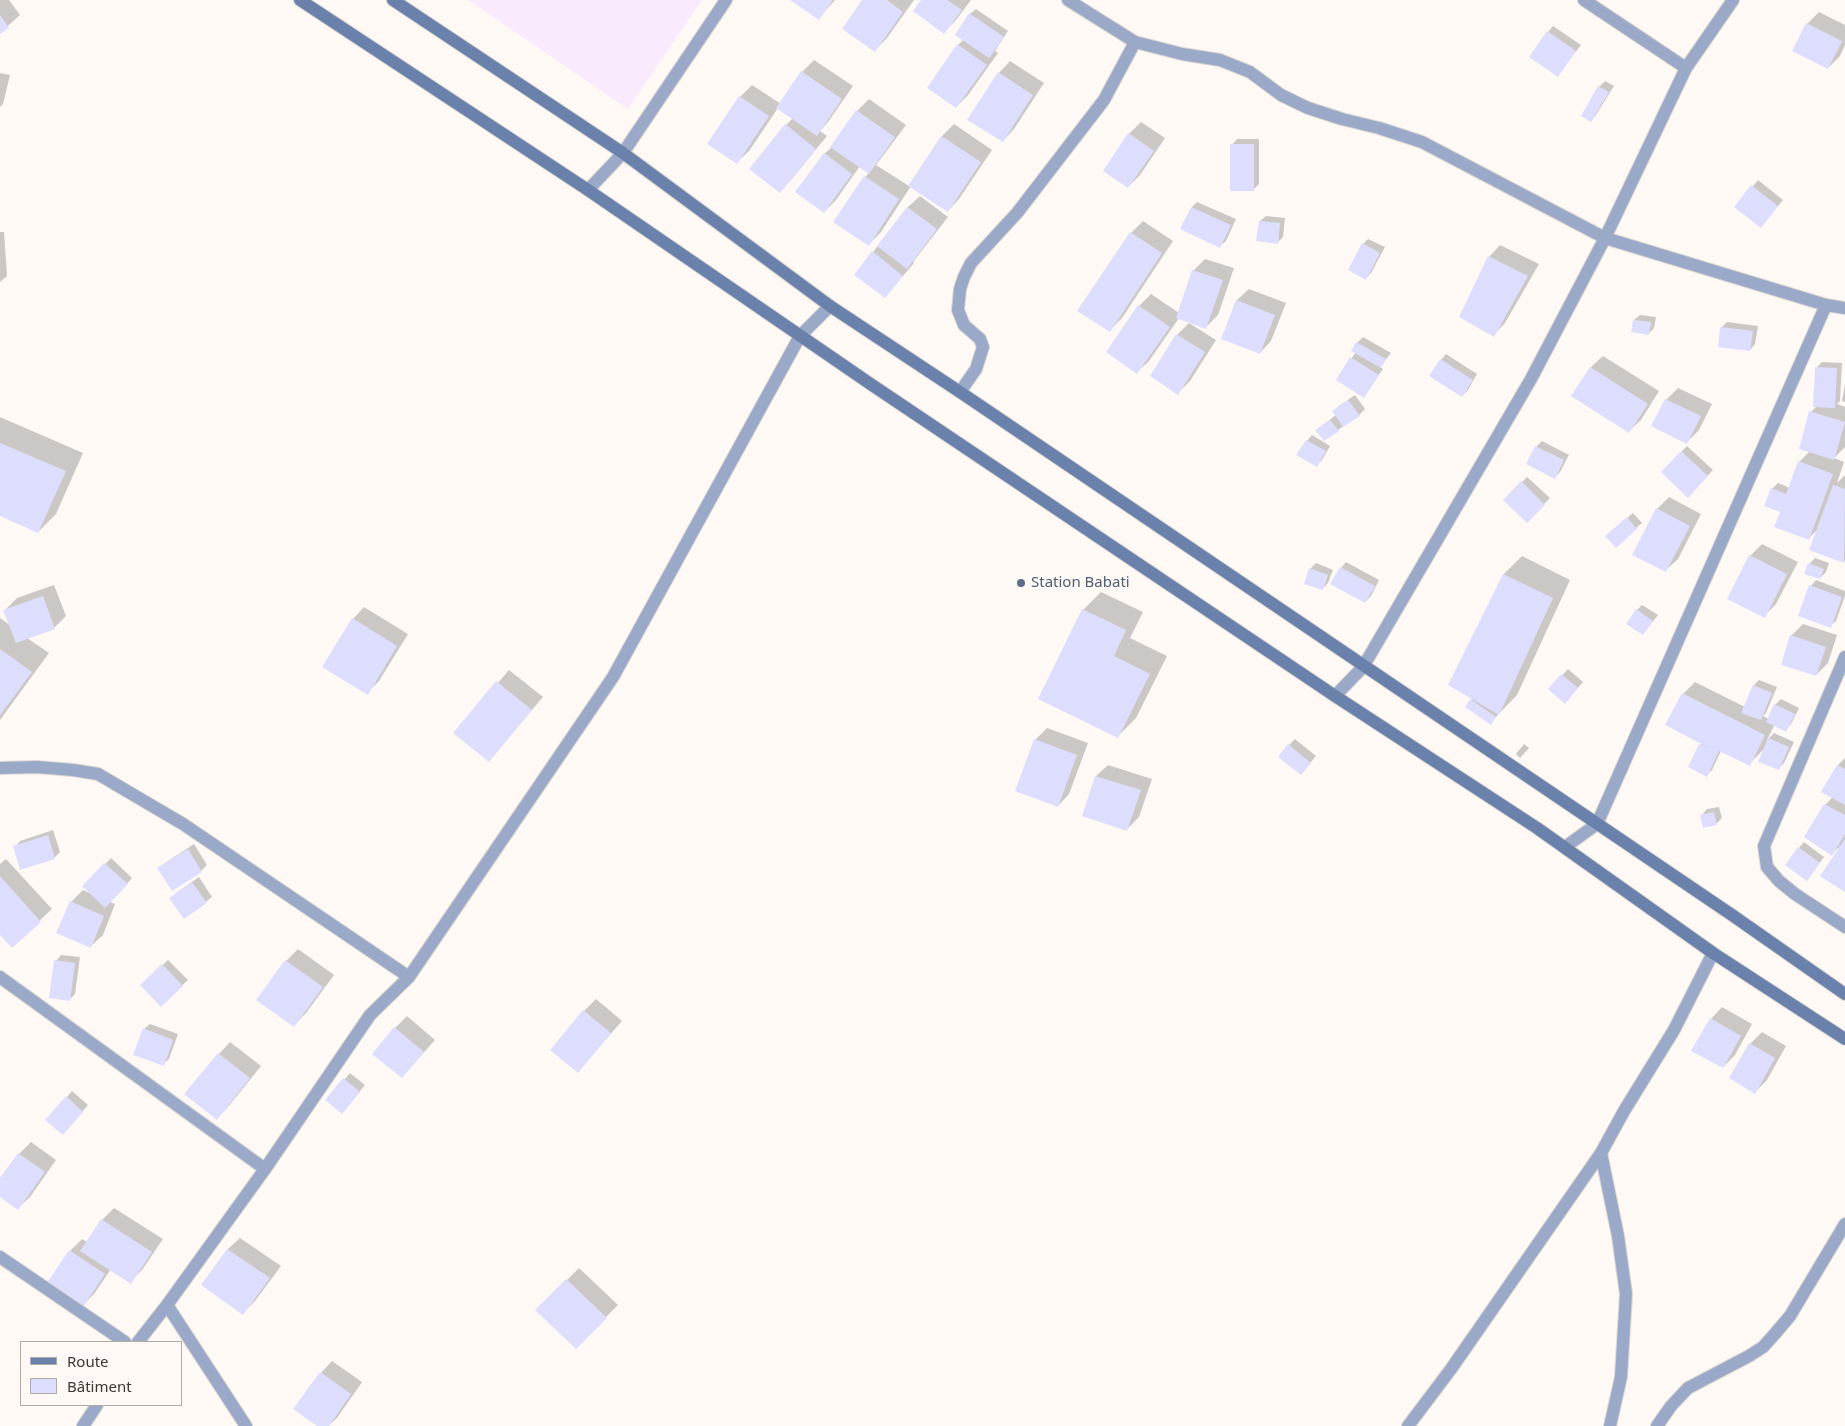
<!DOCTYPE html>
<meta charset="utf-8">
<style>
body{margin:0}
#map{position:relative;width:1845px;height:1426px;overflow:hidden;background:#fef9f5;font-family:"Noto Sans",sans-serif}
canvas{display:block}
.legend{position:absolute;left:20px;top:1341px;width:162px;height:65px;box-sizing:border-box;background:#fef9f5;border:1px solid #b0aba7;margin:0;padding:6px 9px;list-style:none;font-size:15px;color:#3b3733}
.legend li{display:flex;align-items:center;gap:10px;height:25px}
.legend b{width:25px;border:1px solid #b0aba7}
</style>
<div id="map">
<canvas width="1845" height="1426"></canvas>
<ul class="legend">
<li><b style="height:6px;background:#6a81ac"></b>Route</li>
<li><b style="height:14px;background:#dddefe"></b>Bâtiment</li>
</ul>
</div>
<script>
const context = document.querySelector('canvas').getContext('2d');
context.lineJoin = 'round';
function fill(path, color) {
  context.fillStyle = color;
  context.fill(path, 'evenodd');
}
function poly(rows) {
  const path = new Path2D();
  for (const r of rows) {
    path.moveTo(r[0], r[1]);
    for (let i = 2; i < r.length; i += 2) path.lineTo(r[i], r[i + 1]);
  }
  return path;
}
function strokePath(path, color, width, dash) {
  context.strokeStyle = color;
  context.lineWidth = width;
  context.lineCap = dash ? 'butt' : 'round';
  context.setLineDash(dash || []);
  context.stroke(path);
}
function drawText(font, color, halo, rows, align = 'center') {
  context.font = font + ' "Noto Sans",sans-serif';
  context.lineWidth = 5;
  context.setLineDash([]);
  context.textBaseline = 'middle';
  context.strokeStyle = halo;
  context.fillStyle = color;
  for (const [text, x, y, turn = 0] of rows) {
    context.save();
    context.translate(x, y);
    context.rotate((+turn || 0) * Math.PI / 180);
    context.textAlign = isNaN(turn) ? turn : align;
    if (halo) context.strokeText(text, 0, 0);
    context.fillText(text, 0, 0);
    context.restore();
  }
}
fill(poly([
 [468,0,702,0,628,109]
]), '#f9eafd');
fill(poly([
 [0,0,9,0,20,15,0,33],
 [792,0,835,0,819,18],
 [864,0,914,0,887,38,875,50],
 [922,0,971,0,956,20,944,32],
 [976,9,1008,31,995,51,998,53,968,95,956,107,958,45,964,39,970,14],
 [1819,12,1845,25,1845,45,1840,56,1828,68,1807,24],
 [1553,26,1581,45,1558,75,1548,32],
 [814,60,853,86,828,122,820,131,827,136,791,180,780,192,786,125,793,118,778,108,749,151,737,162,740,97,752,85,781,104,802,72],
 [1010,61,1044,83,1014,129,1003,141,999,73],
 [0,73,10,75,3,104,0,107],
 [1605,81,1614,86,1596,115,1591,121,1599,87],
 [869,99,906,125,876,165,909,186,942,136,954,124,992,150,959,199,948,211,911,186,881,232,869,244,865,177,869,173,860,166,836,200,824,212,824,154,832,147,857,111],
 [1141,122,1165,138,1140,175,1128,187,1129,134],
 [1237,139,1259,139,1259,184,1253,190,1232,145],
 [1758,180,1783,200,1761,227,1736,207],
 [920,196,948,217,913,262,914,263,885,297,873,252,908,207],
 [1197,202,1236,219,1226,241,1220,246,1182,229,1192,207],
 [1266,216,1285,218,1283,237,1277,243,1260,221],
 [1143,221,1173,241,1122,318,1110,330,1131,233],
 [0,232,4,232,7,276,0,282],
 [1368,239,1385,247,1371,273,1366,278,1363,244],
 [1500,245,1539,264,1505,323,1493,335,1489,257],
 [1205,259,1234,268,1218,315,1206,327,1179,318,1149,361,1137,372,1139,306,1151,294,1179,313,1193,271],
 [1249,289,1286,303,1271,341,1260,353,1237,300],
 [1640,315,1656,317,1654,328,1648,334,1634,320],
 [1727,322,1758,326,1755,344,1750,350,1721,328],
 [1189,323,1216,340,1190,381,1178,393,1151,375,1177,335],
 [1363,337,1391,353,1380,367,1383,369,1364,396,1337,379,1356,352,1357,343],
 [1446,354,1477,374,1468,390,1462,396,1441,360],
 [1603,356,1659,391,1641,420,1629,431,1573,396,1591,367],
 [1822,362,1842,363,1840,401,1837,404,1845,407,1845,447,1834,458,1844,462,1837,483,1845,475,1845,560,1844,562,1818,529,1809,538,1772,489,1778,483,1790,488,1799,462,1810,451,1811,412,1817,406,1816,368],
 [1845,384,1845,402,1842,401],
 [1678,388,1712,404,1699,430,1687,442,1666,400],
 [1355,395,1365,409,1359,415,1338,430,1323,425,1336,415,1334,412,1339,406],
 [0,417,83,453,56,514,38,532,0,515],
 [1312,435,1330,446,1322,460,1317,465,1307,441],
 [1542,441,1569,455,1560,472,1555,477,1536,447],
 [1687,446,1713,470,1688,496,1662,472],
 [1527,477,1550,498,1527,521,1505,500],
 [1669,497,1701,514,1678,559,1666,570,1657,509],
 [1633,513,1642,523,1636,528,1613,530],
 [1762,544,1798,562,1776,604,1764,616,1750,556],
 [1522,556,1570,580,1517,695,1490,723,1471,700,1473,698,1450,684,1504,574],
 [1815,558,1829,563,1826,572,1820,578,1806,573,1810,563],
 [1346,562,1379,580,1371,596,1365,602,1341,568],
 [1316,563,1333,570,1328,583,1322,589,1310,569],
 [1816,580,1845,591,1845,596,1836,621,1830,626,1811,586],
 [54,585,66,616,54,628,27,638,49,653,0,720,0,618,11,626,5,610,17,598],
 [1101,592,1143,612,1130,638,1167,656,1136,718,1118,736,1083,610],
 [1642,605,1658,615,1643,634,1637,610],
 [364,607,408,634,379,681,367,693,353,619],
 [1803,624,1837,635,1828,663,1816,675,1791,636],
 [1568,669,1583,682,1571,696,1550,689],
 [509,670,543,697,489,760,455,733],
 [1759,680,1777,687,1766,713,1763,716,1769,719,1775,705,1781,699,1799,708,1791,724,1786,730,1775,724,1767,740,1774,733,1794,742,1784,763,1778,769,1764,749,1749,764,1721,751,1712,770,1707,775,1690,767,1702,743,1683,694,1695,682,1745,707,1754,685],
 [1047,728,1088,743,1069,794,1058,806,1035,740],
 [1295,739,1316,756,1306,768,1289,745],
 [1524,744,1529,748,1520,758,1516,754],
 [1845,758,1845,891,1842,845,1831,854,1825,805,1833,797,1838,765],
 [1108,765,1152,779,1139,817,1127,829,1096,776],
 [1719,807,1722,818,1716,824,1702,815,1707,809],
 [53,830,60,852,54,858,15,847,20,841],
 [1804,842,1824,857,1812,873,1799,848],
 [194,844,207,865,201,871,172,889,159,869,165,863],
 [111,858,132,878,110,902,115,904,103,935,91,946,71,902,83,890,92,894,84,886],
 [6,859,52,909,12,946,0,933,0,864],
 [199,877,212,897,185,918,176,893],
 [298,949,334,975,306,1013,294,1025,286,961],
 [61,955,80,957,75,994,69,1000,56,961],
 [168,960,188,980,161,1005,142,985],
 [596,999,622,1021,578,1071,584,1011],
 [1722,1007,1752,1024,1735,1055,1723,1067,1711,1019],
 [407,1016,435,1040,402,1077,395,1028],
 [150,1024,178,1034,169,1059,163,1064,144,1029],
 [1762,1032,1786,1046,1767,1080,1755,1092,1750,1044],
 [230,1042,261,1066,228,1107,217,1118,219,1054],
 [350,1073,365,1085,347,1107,327,1100],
 [72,1091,88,1105,68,1128,67,1097],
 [31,1142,56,1160,30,1197,18,1208,0,1195,0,1180,19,1154],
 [114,1208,163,1239,142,1270,130,1282,111,1269,94,1294,83,1305,70,1251,82,1239,87,1242,102,1220],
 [240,1238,281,1266,255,1301,243,1313,202,1285,228,1249],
 [579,1268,618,1305,576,1347,537,1310],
 [332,1361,362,1382,337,1418,328,1426,320,1426,321,1373]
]), '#0003');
fill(poly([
 [790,0,833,0,819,20],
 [862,0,887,0,903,12,875,52,842,29],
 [921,0,947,0,962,10,944,34,913,11],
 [969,13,1004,37,989,58,955,35],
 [0,15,9,28,0,34],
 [1806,23,1842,41,1828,69,1792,51],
 [1547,31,1576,51,1558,77,1529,57],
 [957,44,987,65,956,108,927,88],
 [801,71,842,99,817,136,776,108],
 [998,72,1033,95,1003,142,967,120],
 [1598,86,1609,92,1591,122,1581,116],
 [739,96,769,116,737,164,707,144],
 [856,110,895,137,869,174,830,147],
 [785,124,816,149,780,193,749,169],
 [1128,133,1154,151,1128,188,1103,171],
 [941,136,981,162,948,212,908,186],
 [1230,144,1254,144,1254,191,1230,191],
 [824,153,852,174,824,213,795,192],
 [864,176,899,199,869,246,833,222],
 [1751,185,1778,206,1761,228,1734,207],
 [907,207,937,229,907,269,877,246],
 [1191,207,1231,225,1220,248,1180,229],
 [1259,221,1280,223,1278,244,1256,241],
 [1130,232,1162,253,1110,332,1077,311],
 [1362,243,1380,253,1366,280,1348,270],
 [872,251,903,276,885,298,854,275],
 [1488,256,1528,276,1494,337,1459,317],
 [1192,270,1223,280,1206,329,1176,318],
 [1236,300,1275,315,1260,354,1221,339],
 [1138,305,1170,327,1137,374,1106,352],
 [1633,320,1651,322,1649,335,1631,332],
 [1720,327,1753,331,1750,351,1718,347],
 [1176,334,1205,352,1178,395,1150,376],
 [1356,342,1386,359,1381,368,1351,351],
 [1350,357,1379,375,1364,398,1336,380],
 [1440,359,1473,380,1462,397,1429,376],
 [1590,367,1648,404,1629,433,1571,396],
 [1815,367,1837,368,1835,408,1813,407],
 [1665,399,1701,416,1687,444,1651,426],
 [1348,400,1360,416,1343,427,1332,411],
 [1809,411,1845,422,1834,460,1799,449],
 [1330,420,1339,431,1324,441,1315,430],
 [1306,440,1326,451,1317,467,1296,455],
 [0,443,66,471,38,533,0,516],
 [1535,446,1564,460,1555,479,1526,464],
 [1681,451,1708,476,1688,498,1661,472],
 [1798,461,1833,474,1809,540,1774,527,1780,512,1764,506,1771,488,1786,494],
 [1521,481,1545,505,1527,523,1503,500],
 [1833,485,1845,489,1844,563,1809,550],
 [1656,508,1690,526,1666,572,1632,555],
 [1627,517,1637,529,1616,548,1605,536],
 [1749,555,1787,574,1765,618,1727,599],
 [1808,563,1824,569,1820,579,1804,574],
 [1340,567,1375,586,1365,603,1330,584],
 [1309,568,1328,575,1323,590,1304,584],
 [1503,574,1553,598,1499,715,1448,685],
 [1809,585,1842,597,1831,628,1798,616],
 [43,596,55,629,16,643,3,610],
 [1082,609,1126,630,1114,656,1150,674,1118,738,1038,699],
 [1636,609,1653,621,1643,635,1626,624],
 [352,618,397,646,368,695,322,667],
 [1790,635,1826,647,1816,676,1781,665],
 [0,649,32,672,0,715],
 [1561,674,1578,688,1565,704,1548,689],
 [496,681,532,710,489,762,453,733],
 [1753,685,1772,693,1761,720,1741,713],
 [1682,693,1765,735,1750,766,1719,751,1707,777,1688,767,1699,744,1709,748,1665,725],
 [1470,699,1496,717,1491,725,1465,707],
 [1774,704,1795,714,1786,732,1766,722],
 [1768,738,1789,747,1779,770,1758,762],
 [1034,739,1077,755,1058,807,1015,791],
 [1288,744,1311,763,1301,775,1278,757],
 [1837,765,1845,769,1845,805,1821,792],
 [1095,776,1141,790,1127,831,1082,816],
 [1824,804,1845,815,1845,834,1832,856,1804,837],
 [1714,812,1717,825,1703,828,1700,815],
 [48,835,55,859,20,870,13,846],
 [1845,839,1845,892,1820,876],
 [1798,847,1820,863,1807,881,1785,865],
 [188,849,202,872,172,891,157,868],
 [104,863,128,884,105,908,82,886],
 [0,876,41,922,12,948,0,935],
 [192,882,207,903,184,919,169,898],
 [70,901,104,916,91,948,56,933],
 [54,960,75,963,70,1001,49,998],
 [285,960,323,987,294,1027,256,1000],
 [162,964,183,986,161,1007,140,985],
 [583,1010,611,1033,578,1073,550,1050],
 [1710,1018,1741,1036,1723,1068,1691,1051],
 [394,1027,424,1052,402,1078,372,1054],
 [143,1028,173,1040,164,1066,133,1055],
 [1749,1043,1775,1058,1755,1094,1729,1078],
 [218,1053,250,1078,217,1120,184,1094],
 [343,1078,360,1092,342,1114,325,1100],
 [66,1096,83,1112,63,1135,45,1120],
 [18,1153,45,1172,18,1210,0,1197,0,1178],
 [101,1219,152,1252,131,1284,80,1251],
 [227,1249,270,1278,243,1315,201,1285],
 [69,1250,105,1274,83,1307,47,1283],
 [566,1279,607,1318,576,1349,535,1310],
 [320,1372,351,1394,329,1426,317,1426,293,1409]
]), '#dddefe');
const minor = poly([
 [1584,0,1686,68],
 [1135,42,1182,54,1220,60,1250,72,1281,95,1308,108,1342,119,1379,128,1422,142,1605,238,1826,305,1845,308],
 [588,190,623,153,726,0],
 [960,392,976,369,983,347,980,339,964,325,958,310,960,289,964,277,971,263,1017,213,1104,100,1135,42,1068,0],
 [1845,657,1764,846,1767,867,1779,881,1795,894,1845,927],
 [1335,696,1363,667,1531,379,1605,238,1686,68,1733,0],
 [0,768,37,767,73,770,98,774,183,824,409,977],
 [1565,847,1597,824,1826,305],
 [0,977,265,1169],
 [1601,1153,1618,1236,1626,1294,1621,1377,1610,1426],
 [0,1257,125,1342],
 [167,1305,246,1426],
 [138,1342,167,1305,265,1169,370,1015,409,977,613,677,800,336,830,306],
 [83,1426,97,1405],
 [1408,1426,1451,1369,1601,1153,1624,1111,1674,1030,1713,953],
 [1657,1426,1671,1406,1688,1388,1749,1356,1763,1347,1773,1336,1790,1316,1845,1224]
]);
const secondary = poly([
 [300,0,588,190,872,385,1335,696,1537,828,1713,953,1845,1039],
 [393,0,623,153,830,306,960,392,1732,915,1845,994]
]);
strokePath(minor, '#dbd6d2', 14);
strokePath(secondary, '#dbd6d2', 14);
strokePath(minor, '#99a9c7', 12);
strokePath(secondary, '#6a81ac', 12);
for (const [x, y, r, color] of [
 [1021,583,5,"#5c6f8a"]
]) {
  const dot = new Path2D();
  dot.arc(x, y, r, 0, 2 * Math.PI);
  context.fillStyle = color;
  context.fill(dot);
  strokePath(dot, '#fef9f5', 2);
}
drawText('15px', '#4e5e75', '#fef9f5', [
 ["Station Babati",1031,583]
], 'left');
</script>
